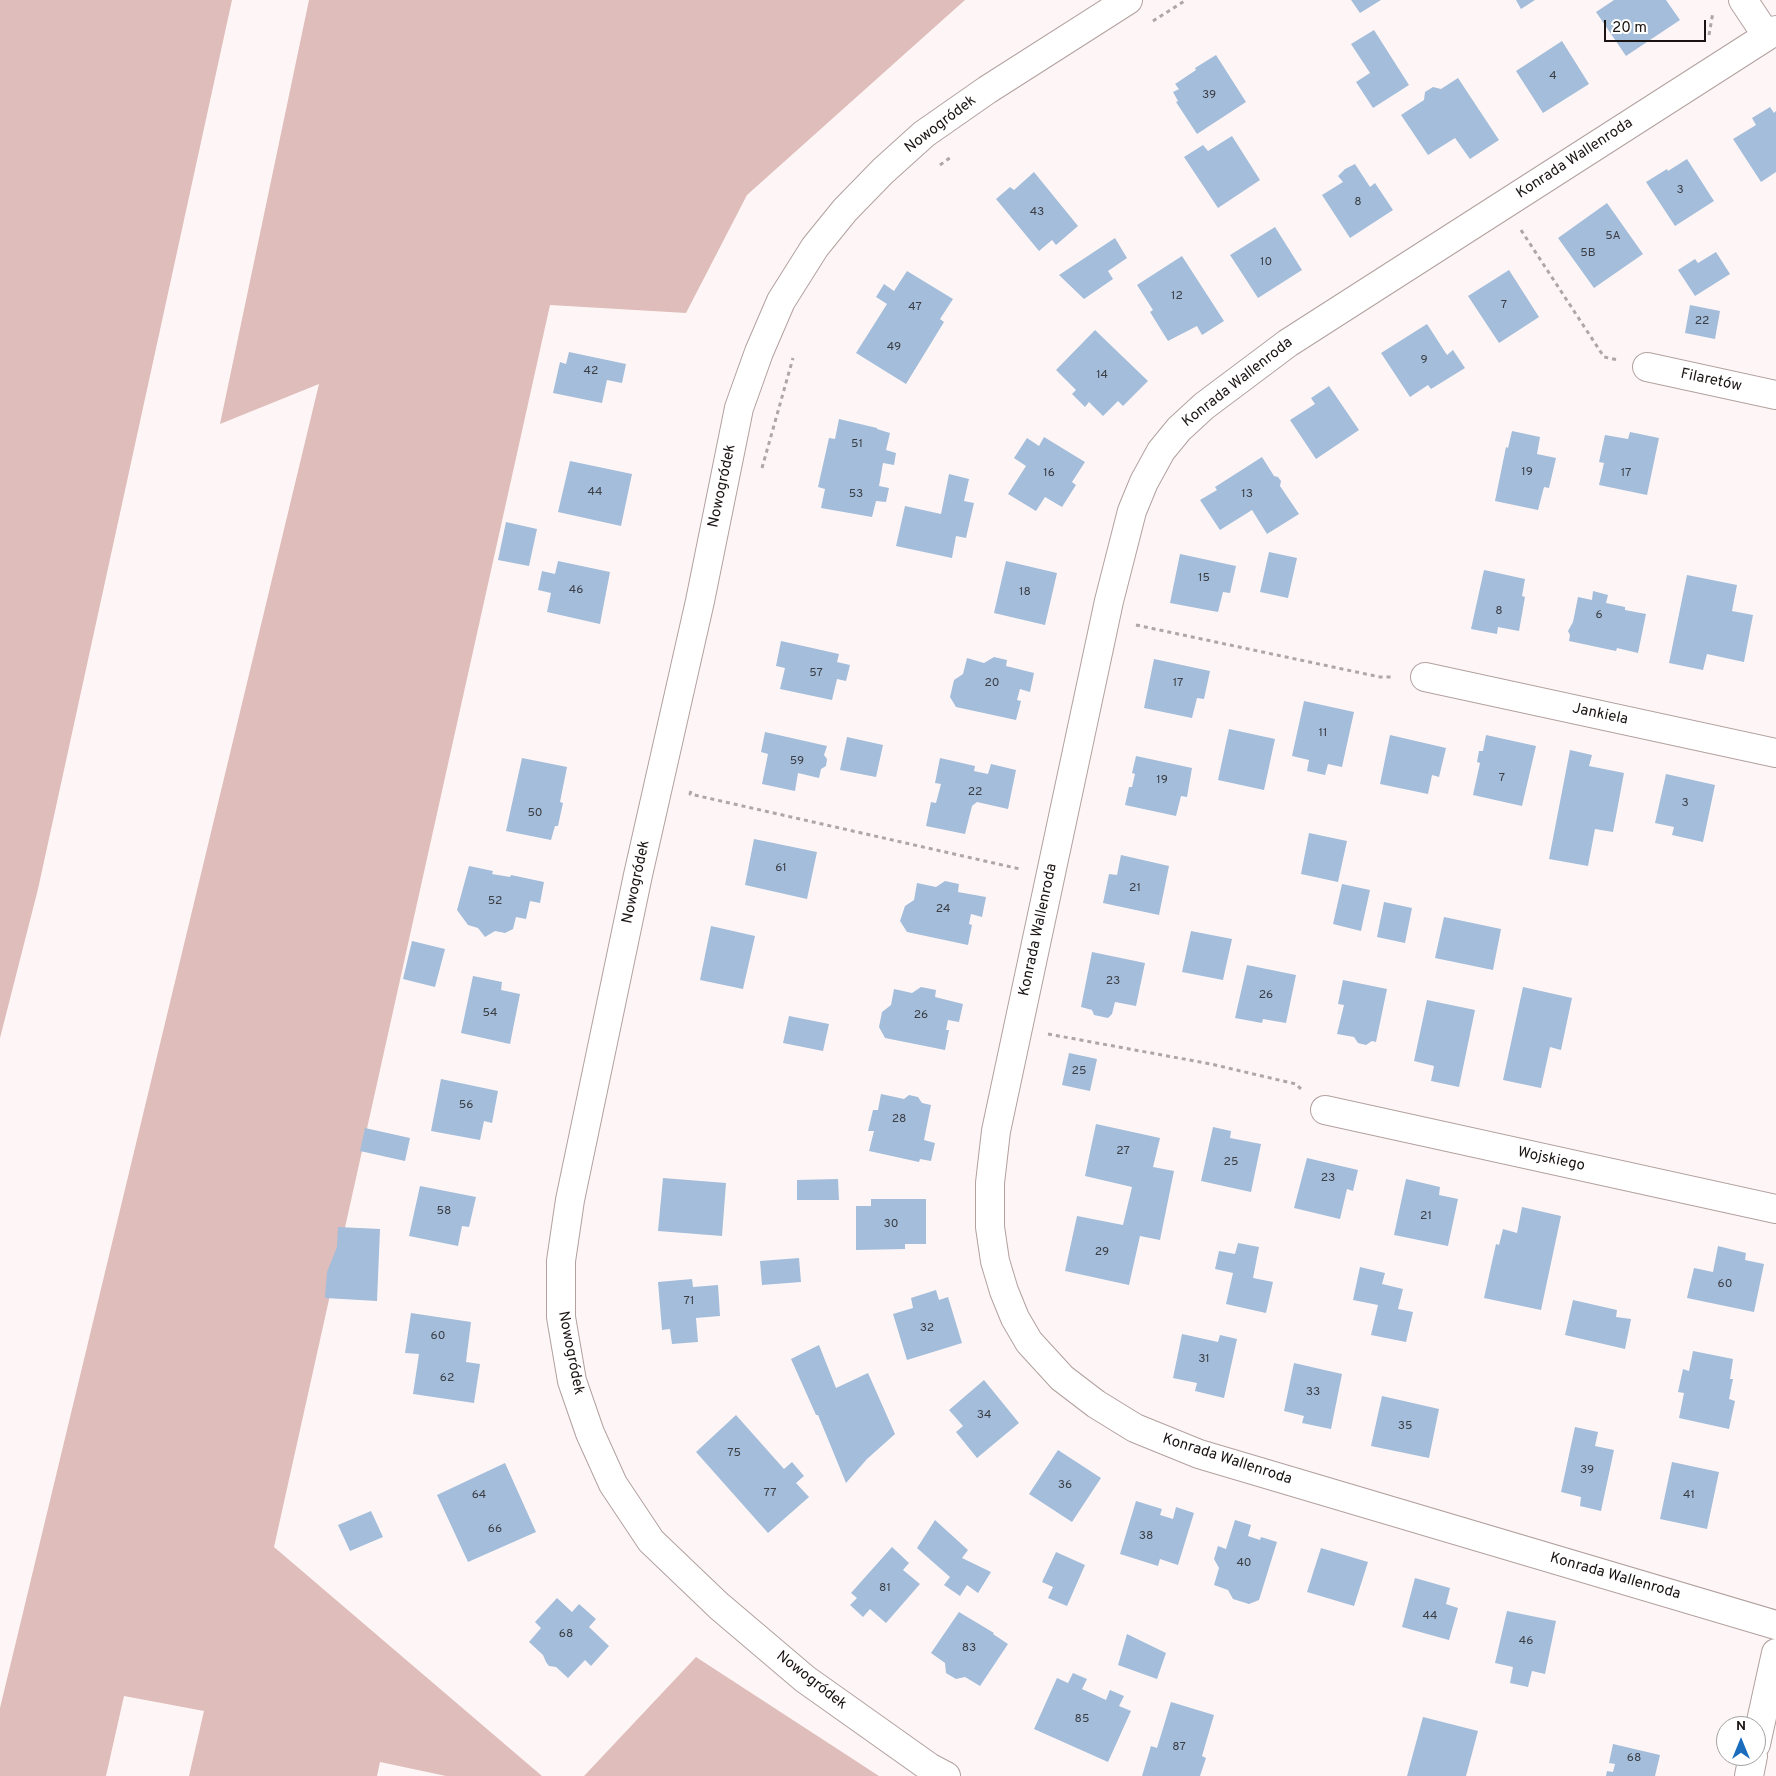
<!DOCTYPE html>
<meta charset="utf-8">
<style>
body{margin:0}
#map{position:relative;width:1776px;height:1776px;overflow:hidden;background:#fef6f6;font-family:Overpass,sans-serif}
canvas{display:block}
.north{position:absolute;left:1716px;top:1716px;width:50px;height:50px;box-sizing:border-box;background:#fff;border:1px solid #a3a1a1;border-radius:50%;rotate:0deg;font-size:14px;font-weight:700;line-height:20px;text-align:center;color:#1a1413}
.north::after{content:'';display:block;margin:auto;width:18px;height:22px;background:#1a6dbc;clip-path:polygon(50% 0,100% 100%,50% 72%,0 100%)}
.scale{position:absolute;left:1604px;top:20px;width:102px;height:22px;box-sizing:border-box;border:2px solid #1a1413;border-top:0;padding-left:6px;font-size:15px;line-height:18px;white-space:nowrap;color:#1a1413;-webkit-text-stroke:4px #fff;paint-order:stroke}
</style>
<div id="map">
<canvas width="1776" height="1776"></canvas>
<div class="north">N</div>
<div class="scale">20 m</div>
</div>
<script>
const context = document.querySelector('canvas').getContext('2d');
context.lineJoin = 'round';
function fill(path, color) {
  context.fillStyle = color;
  context.fill(path, 'evenodd');
}
function poly(rows) {
  const path = new Path2D();
  for (const r of rows) {
    path.moveTo(r[0], r[1]);
    for (let i = 2; i < r.length; i += 2) path.lineTo(r[i], r[i + 1]);
  }
  return path;
}
function strokePath(path, color, width, dash) {
  context.strokeStyle = color;
  context.lineWidth = width;
  context.lineCap = dash ? 'butt' : 'round';
  context.setLineDash(dash || []);
  context.stroke(path);
}
function drawText(font, color, halo, rows, align = 'center') {
  context.font = font + ' Overpass,sans-serif';
  context.lineWidth = 4;
  context.setLineDash([]);
  context.textBaseline = 'middle';
  context.strokeStyle = halo;
  context.fillStyle = color;
  for (const [text, x, y, turn = 0] of rows) {
    context.save();
    context.translate(x, y);
    context.rotate((+turn || 0) * Math.PI / 180);
    context.textAlign = isNaN(turn) ? turn : align;
    if (halo) context.strokeText(text, 0, 0);
    context.fillText(text, 0, 0);
    context.restore();
  }
}
fill(poly([
 [0,0,232,0,38,889,0,1038],
 [309,0,965,0,747,195,686,313,550,305,274,1547,542,1776,446,1776,380,1762,377,1776,189,1776,204,1711,124,1696,106,1776,0,1776,0,1708,319,384,220,424],
 [696,1657,879,1776,584,1776]
]), '#dfbdba');
fill(poly([
 [1351,0,1381,0,1360,13],
 [1516,0,1535,0,1521,9],
 [1614,0,1666,0,1680,20,1626,56,1596,12],
 [1374,30,1409,85,1373,108,1356,82,1370,73,1351,44],
 [1562,41,1589,84,1543,113,1516,71],
 [1216,55,1246,102,1197,134,1176,102,1178,101,1173,92,1179,89,1175,84,1196,70,1195,68],
 [1458,78,1499,140,1470,159,1455,138,1428,155,1401,115,1424,100,1425,92,1433,87,1441,89],
 [1770,107,1774,113,1776,111,1776,172,1761,182,1733,139,1756,125,1752,118],
 [1232,136,1260,180,1218,208,1184,157,1203,145,1208,151],
 [1687,159,1714,201,1675,226,1646,182,1667,169,1668,171],
 [1355,164,1370,187,1375,183,1393,210,1350,238,1322,195,1343,182,1338,176,1345,169],
 [1034,172,1078,226,1056,245,1052,240,1039,251,996,199,1010,187,1014,190],
 [1607,203,1643,254,1594,288,1558,238],
 [1275,227,1302,270,1258,298,1230,255],
 [1115,238,1127,258,1108,271,1113,279,1084,299,1059,275],
 [1716,252,1730,274,1695,296,1678,270,1695,259,1698,263],
 [1182,256,1224,321,1202,335,1197,326,1168,341,1150,312,1153,310,1137,285],
 [1509,270,1539,317,1499,343,1468,296],
 [907,271,953,299,940,319,944,322,906,384,856,353,887,304,876,297,884,284,894,291],
 [1690,305,1720,311,1715,339,1685,333],
 [1427,324,1447,355,1453,350,1465,368,1431,389,1428,385,1410,397,1381,353],
 [1095,330,1148,381,1123,406,1118,401,1103,416,1089,402,1085,407,1072,394,1076,390,1056,370],
 [569,352,626,364,622,383,607,380,602,403,553,393,560,362,566,364],
 [1329,386,1359,430,1316,459,1290,420,1315,404,1311,398],
 [839,419,877,428,877,429,890,433,886,450,896,453,894,465,883,463,879,486,889,488,886,502,876,501,872,517,821,508,825,489,818,487,829,438,835,439],
 [1512,431,1540,437,1537,454,1556,458,1549,488,1544,487,1538,510,1495,501,1506,447,1508,448],
 [1630,432,1659,438,1647,495,1599,485,1604,463,1599,462,1605,435,1628,439],
 [1044,437,1085,462,1072,482,1076,485,1062,507,1045,497,1036,511,1008,494,1026,466,1014,458,1027,438,1039,446],
 [1262,457,1274,476,1278,477,1281,481,1280,486,1299,514,1267,534,1252,510,1220,530,1200,500,1217,490,1215,487],
 [570,461,632,474,621,526,558,512],
 [949,474,969,479,964,501,974,503,966,538,956,536,952,558,896,546,905,506,941,514],
 [506,522,537,529,529,566,498,560],
 [1269,552,1297,558,1288,598,1260,592],
 [1180,554,1236,566,1230,593,1223,592,1218,612,1170,603],
 [558,561,610,572,600,624,547,612,551,593,538,590,542,571,555,574],
 [1006,561,1057,573,1045,625,994,613],
 [1484,570,1525,579,1522,596,1525,597,1519,631,1498,627,1497,634,1471,629],
 [1687,575,1737,585,1732,611,1753,615,1744,662,1707,654,1703,670,1669,663],
 [1593,591,1608,595,1606,603,1625,607,1625,610,1646,614,1638,653,1617,648,1616,651,1569,641,1570,635,1568,631,1573,622,1578,597,1592,600],
 [781,641,839,654,837,662,850,665,846,681,837,679,832,700,780,689,785,668,776,666],
 [994,657,1007,660,1006,666,1034,673,1030,692,1020,689,1017,700,1021,701,1016,720,956,707,950,697,954,680,963,674,967,658,984,663],
 [1154,659,1210,671,1204,699,1197,698,1192,718,1144,708],
 [1304,701,1354,712,1342,767,1328,764,1325,775,1307,771,1309,760,1292,756],
 [1229,729,1275,739,1264,790,1218,780],
 [765,732,827,746,824,755,827,759,826,766,821,769,819,778,798,773,795,791,762,784,768,754,761,752],
 [1390,735,1446,748,1439,777,1432,775,1428,794,1380,784],
 [1486,735,1536,746,1522,806,1473,795,1480,763,1477,762,1479,751,1483,751],
 [847,737,883,745,876,777,840,770],
 [1570,750,1592,755,1589,766,1624,773,1613,832,1595,829,1588,866,1549,859],
 [1136,756,1192,768,1187,797,1181,796,1176,816,1125,805,1129,787,1132,787,1135,774,1132,773],
 [522,758,567,767,560,802,563,803,558,826,555,826,551,840,506,831],
 [940,758,975,766,974,771,988,774,991,764,1016,770,1008,809,977,802,972,806,965,834,926,826,931,802,936,803,941,784,935,783],
 [1666,774,1715,785,1703,842,1672,835,1674,827,1655,823],
 [1309,833,1347,841,1338,882,1301,874],
 [754,839,817,852,807,899,745,885],
 [1121,855,1169,866,1159,915,1103,903,1109,874,1117,875],
 [469,866,493,871,492,874,510,877,511,875,544,882,540,903,530,901,526,919,516,917,513,929,505,933,495,931,485,937,478,928,468,925,457,910],
 [945,881,959,884,958,892,986,897,982,917,971,914,969,924,972,925,968,945,907,932,900,921,905,906,914,900,917,883,936,887],
 [1342,884,1370,890,1361,931,1333,924],
 [1384,902,1412,908,1405,943,1377,937],
 [1444,917,1501,929,1493,970,1435,958],
 [711,926,755,936,743,989,700,980],
 [1191,931,1232,939,1223,980,1182,972],
 [412,941,445,949,435,987,403,979],
 [1092,952,1145,963,1136,1006,1115,1002,1112,1014,1108,1018,1094,1015,1092,1010,1081,1007],
 [1247,965,1296,975,1286,1023,1263,1019,1262,1023,1235,1018],
 [473,976,502,982,501,990,520,994,510,1044,461,1033],
 [1343,980,1387,989,1376,1042,1372,1041,1366,1045,1358,1043,1354,1037,1337,1034,1344,1005,1338,1004],
 [921,987,936,990,935,997,963,1004,959,1022,948,1020,946,1030,949,1030,945,1050,885,1038,879,1027,882,1012,891,1005,894,989,912,993],
 [1523,987,1572,998,1561,1050,1550,1047,1541,1088,1503,1080],
 [1427,1000,1475,1010,1459,1087,1431,1081,1434,1066,1414,1061],
 [789,1016,829,1024,823,1051,783,1043],
 [1069,1053,1097,1059,1090,1091,1062,1085],
 [441,1079,498,1091,492,1123,484,1121,480,1140,431,1131],
 [881,1094,904,1099,909,1095,918,1097,922,1103,931,1105,924,1140,935,1143,931,1161,920,1159,919,1162,869,1151,874,1131,868,1131,873,1110,878,1110],
 [1096,1124,1160,1138,1153,1167,1174,1171,1160,1240,1140,1236,1129,1285,1065,1271,1077,1216,1123,1225,1132,1187,1085,1176],
 [1213,1127,1231,1131,1230,1138,1261,1144,1251,1192,1201,1181],
 [365,1128,410,1138,405,1161,360,1151],
 [1307,1158,1358,1170,1353,1191,1347,1189,1340,1219,1294,1208],
 [663,1178,726,1183,722,1236,658,1231],
 [838,1179,839,1200,797,1200,797,1180],
 [1406,1179,1440,1187,1439,1195,1458,1199,1448,1246,1394,1235],
 [420,1186,476,1197,469,1227,462,1226,458,1246,409,1236],
 [871,1199,926,1199,926,1244,905,1244,905,1249,856,1250,856,1206,871,1206],
 [1522,1207,1561,1216,1541,1310,1484,1298,1496,1244,1499,1245,1503,1229,1517,1233],
 [338,1227,380,1229,377,1301,325,1298,327,1272,337,1247],
 [1238,1243,1259,1247,1253,1278,1273,1282,1266,1313,1226,1304,1233,1273,1215,1269,1219,1251,1235,1254],
 [1718,1246,1746,1253,1745,1260,1764,1264,1754,1312,1687,1298,1694,1268,1713,1272],
 [799,1258,801,1282,762,1285,760,1261],
 [1360,1267,1385,1273,1382,1284,1403,1289,1398,1309,1413,1312,1406,1342,1371,1335,1378,1305,1353,1300],
 [692,1279,693,1287,718,1285,720,1316,696,1318,698,1342,672,1344,670,1329,662,1330,658,1282],
 [936,1290,939,1300,948,1297,962,1343,907,1360,893,1314,913,1308,911,1298],
 [1573,1300,1617,1310,1616,1317,1631,1319,1625,1349,1565,1335],
 [411,1313,471,1322,466,1362,480,1364,474,1403,413,1394,419,1354,405,1353],
 [1182,1334,1218,1342,1220,1335,1237,1339,1224,1398,1195,1391,1197,1383,1173,1378],
 [819,1345,836,1388,868,1373,895,1434,867,1459,846,1483,818,1415,816,1415,791,1359],
 [1693,1351,1733,1359,1730,1379,1733,1379,1729,1399,1735,1401,1729,1429,1679,1418,1684,1393,1678,1392,1683,1369,1689,1371],
 [1294,1363,1342,1374,1331,1429,1302,1423,1304,1416,1284,1411],
 [984,1380,1019,1423,977,1458,956,1432,963,1426,949,1410],
 [1382,1396,1439,1409,1429,1458,1371,1446],
 [736,1415,784,1469,792,1462,804,1476,796,1483,809,1497,768,1533,696,1452],
 [1575,1427,1598,1432,1595,1446,1614,1450,1601,1511,1580,1506,1581,1497,1561,1492],
 [1058,1450,1101,1478,1072,1522,1029,1494],
 [1672,1462,1719,1472,1707,1529,1660,1519],
 [505,1463,536,1532,468,1562,437,1495],
 [1136,1501,1162,1509,1160,1515,1173,1519,1176,1507,1194,1513,1178,1565,1160,1559,1158,1566,1120,1554],
 [371,1511,383,1537,350,1551,338,1525],
 [935,1520,968,1550,962,1558,991,1572,978,1593,967,1585,960,1596,944,1585,950,1577,917,1548],
 [1235,1520,1251,1525,1248,1536,1260,1540,1261,1537,1277,1542,1259,1600,1249,1604,1233,1599,1228,1590,1214,1585,1219,1568,1214,1559,1218,1546,1226,1549],
 [892,1547,909,1563,903,1570,920,1584,886,1623,870,1609,863,1617,850,1605,857,1598,851,1593],
 [1321,1548,1368,1562,1354,1606,1307,1592],
 [1056,1552,1085,1565,1067,1606,1048,1598,1053,1587,1042,1582],
 [1415,1578,1450,1588,1446,1604,1458,1608,1449,1640,1402,1627],
 [557,1598,572,1612,579,1604,596,1619,589,1627,609,1646,591,1666,585,1660,568,1678,556,1667,549,1666,546,1662,543,1655,529,1642,541,1628,535,1622],
 [1507,1611,1556,1621,1545,1674,1532,1671,1528,1687,1510,1683,1513,1667,1495,1663],
 [959,1612,994,1633,993,1634,1008,1644,980,1686,965,1677,956,1679,946,1673,945,1663,931,1653],
 [1127,1634,1166,1653,1157,1679,1118,1665],
 [1073,1673,1087,1679,1082,1689,1106,1700,1110,1690,1124,1696,1119,1706,1131,1711,1108,1762,1034,1729,1057,1678,1068,1683],
 [1171,1702,1214,1715,1202,1756,1206,1758,1200,1776,1142,1776,1151,1746,1157,1748],
 [1423,1717,1478,1731,1466,1776,1407,1776],
 [1613,1744,1660,1755,1655,1776,1606,1776,1607,1771,1613,1772,1615,1764,1609,1763]
]), '#a3bdda');
const street = poly([
 [1743,0,1767,36,1776,30],
 [1767,36,1288,343,1204,406,1179,429,1161,451,1144,482,1132,511,1109,601,996,1131,990,1183,990,1227,995,1261,1004,1291,1015,1318,1029,1342,1062,1378,1096,1404,1135,1428,1199,1454,1776,1625],
 [1647,367,1776,395],
 [1425,677,1776,753],
 [1325,1110,1776,1209],
 [1756,1744,1776,1653],
 [946,1776,929,1767,805,1679,719,1606,651,1541,613,1484,590,1433,572,1381,561,1317,561,1261,570,1200,638,875,700,601,739,408,759,352,781,301,815,247,845,210,883,171,924,134,987,90,1128,0],
 [1749,1776,1753,1756]
]);
strokePath(street, '#b2a19f', 30);
strokePath(poly([
 [1153,21,1186,0],
 [1709,35,1713,12],
 [940,165,951,157],
 [1521,230,1604,357,1618,360],
 [762,468,793,358],
 [1136,625,1380,677,1394,677],
 [691,791,690,794,1020,869],
 [1048,1034,1211,1064,1296,1084,1302,1090]
]), '#aea7a7', 3, [4, 4]);
strokePath(street, '#fff', 28);
drawText('12px', '#3c3e45', null, [
 ["4",1553,77],
 ["39",1209,96],
 ["3",1680,191],
 ["8",1358,203],
 ["43",1037,213],
 ["5A",1613,237],
 ["5B",1588,254],
 ["10",1266,263],
 ["12",1177,297],
 ["7",1504,306],
 ["47",915,308],
 ["22",1702,322],
 ["49",894,348],
 ["9",1424,361],
 ["42",591,372],
 ["14",1102,376],
 ["51",857,445],
 ["19",1527,473],
 ["16",1049,474],
 ["17",1626,474],
 ["44",595,493],
 ["53",856,495],
 ["13",1247,495],
 ["15",1204,579],
 ["46",576,591],
 ["18",1025,593],
 ["8",1499,612],
 ["6",1599,616],
 ["57",816,674],
 ["20",992,684],
 ["17",1178,684],
 ["11",1323,734],
 ["59",797,762],
 ["7",1502,779],
 ["19",1162,781],
 ["22",975,793],
 ["3",1685,804],
 ["50",535,814],
 ["61",781,869],
 ["21",1135,889],
 ["52",495,902],
 ["24",943,910],
 ["23",1113,982],
 ["26",1266,996],
 ["54",490,1014],
 ["26",921,1016],
 ["25",1079,1072],
 ["56",466,1106],
 ["28",899,1120],
 ["27",1123,1152],
 ["25",1231,1163],
 ["23",1328,1179],
 ["58",444,1212],
 ["21",1426,1217],
 ["30",891,1225],
 ["29",1102,1253],
 ["60",1725,1285],
 ["71",689,1302],
 ["32",927,1329],
 ["60",438,1337],
 ["31",1204,1360],
 ["62",447,1379],
 ["33",1313,1393],
 ["34",984,1416],
 ["35",1405,1427],
 ["75",734,1454],
 ["39",1587,1471],
 ["36",1065,1486],
 ["77",770,1494],
 ["64",479,1496],
 ["41",1689,1496],
 ["66",495,1530],
 ["38",1146,1537],
 ["40",1244,1564],
 ["81",885,1589],
 ["44",1430,1617],
 ["68",566,1635],
 ["46",1526,1642],
 ["83",969,1649],
 ["85",1082,1720],
 ["87",1179,1748],
 ["68",1634,1759]
]);
drawText('15px', '#1a1413', '#fff', [
 ["Nowogródek",941,125,-37],
 ["Konrada Wallenroda",1575,159,-33],
 ["Filaretów",1711,381,12],
 ["Konrada Wallenroda",1238,383,-38],
 ["Nowogródek",723,486,-78],
 ["Jankiela",1600,715,12],
 ["Nowogródek",637,882,-78],
 ["Konrada Wallenroda",1039,930,-78],
 ["Wojskiego",1551,1160,12],
 ["Nowogródek",570,1353,79],
 ["Konrada Wallenroda",1227,1460,18],
 ["Konrada Wallenroda",1615,1577,16],
 ["Nowogródek",811,1681,38]
]);
</script>
